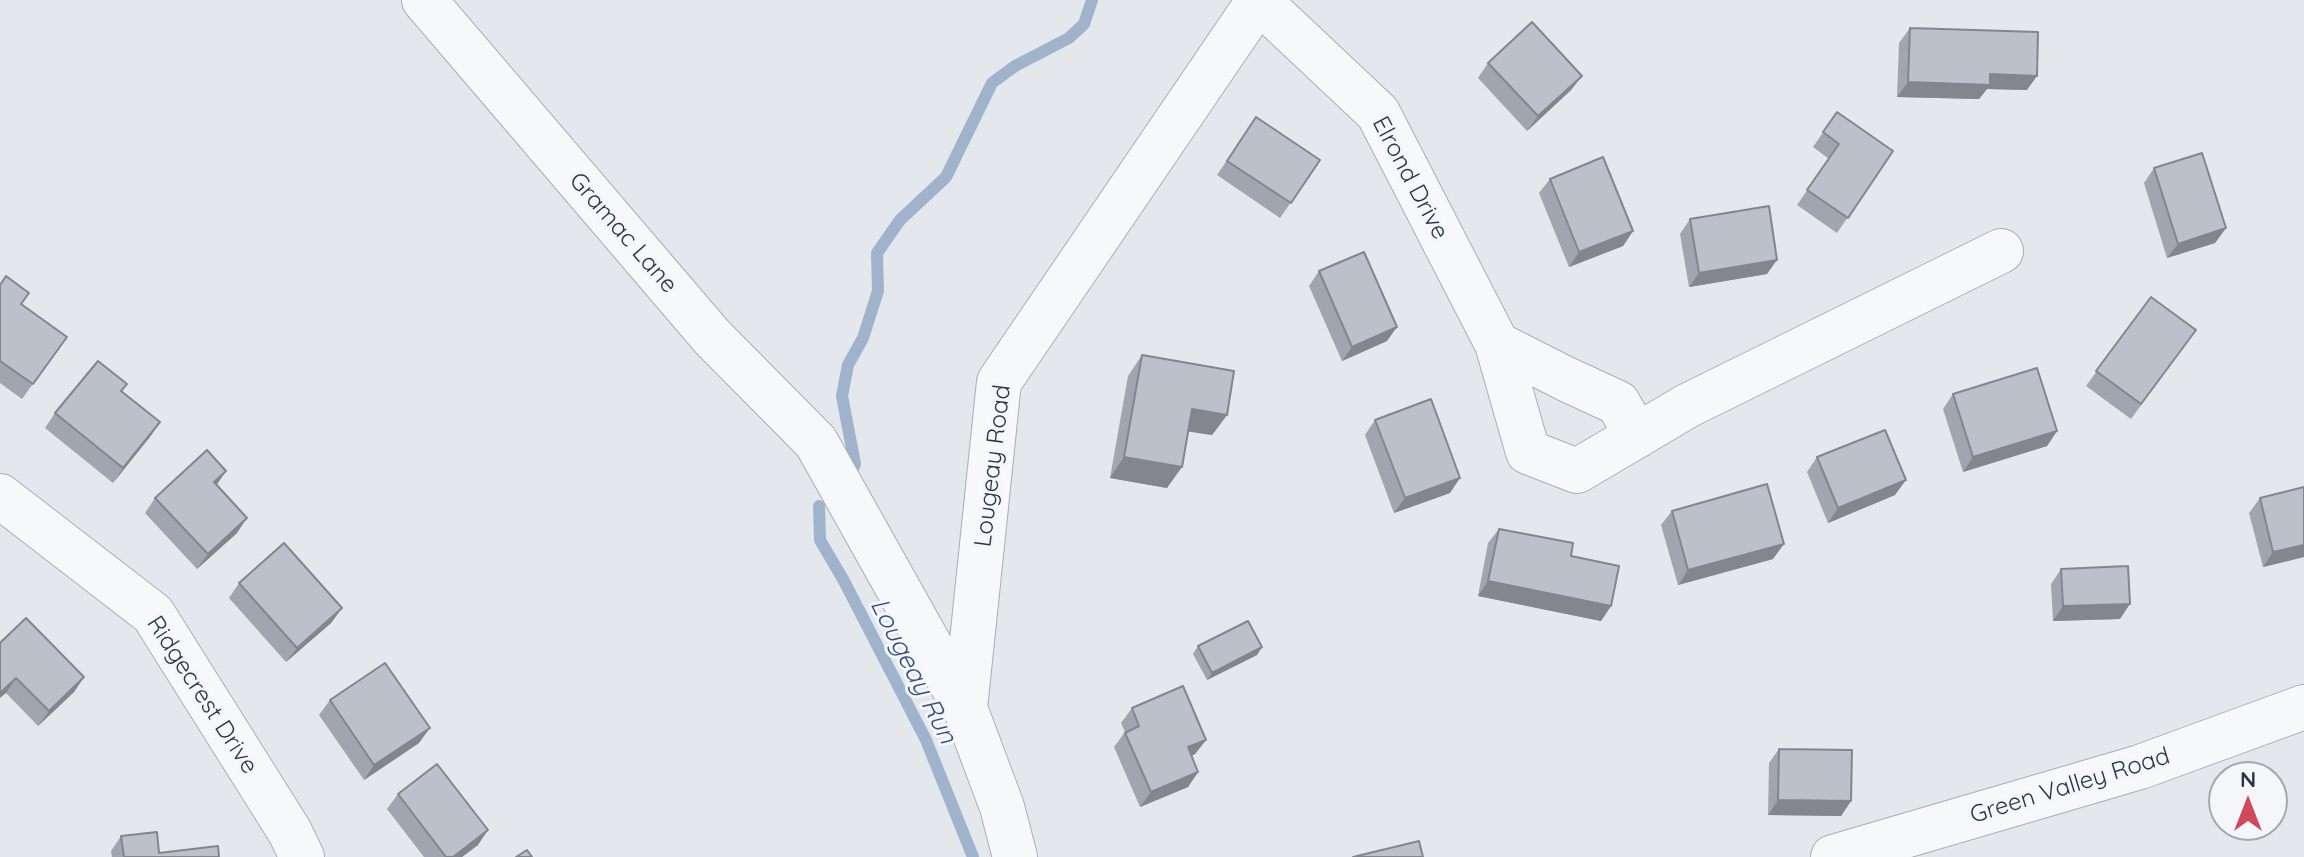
<!DOCTYPE html>
<style>
body{margin:0}
#map{position:relative;width:2304px;height:857px;overflow:hidden;background:#e4e7ec;font-family:Quicksand,sans-serif}
canvas{display:block}
.north{position:absolute;left:2208px;top:761px;width:80px;height:80px;box-sizing:border-box;background:#f4f6f9;border:2px solid #a4a8b1;border-radius:50%;rotate:0deg;font-size:22px;font-weight:700;line-height:32px;text-align:center;color:#2b3445}
.north::after{content:'';display:block;margin:auto;width:28px;height:36px;background:#d1495b;clip-path:polygon(50% 0,100% 100%,50% 72%,0 100%)}
</style>
<div id="map">
<canvas width="2304" height="857"></canvas>
<div class="north">N</div>
</div>
<script>
const context = document.querySelector('canvas').getContext('2d');
context.lineJoin = 'round';
function poly(rows) {
  const path = new Path2D();
  for (const r of rows) {
    path.moveTo(r[0], r[1]);
    for (let i = 2; i < r.length; i += 2) path.lineTo(r[i], r[i + 1]);
  }
  return path;
}
function strokePath(path, color, width, dash) {
  context.strokeStyle = color;
  context.lineWidth = width;
  context.lineCap = dash ? 'butt' : 'round';
  context.setLineDash(dash || []);
  context.stroke(path);
}
function fill(path, color) {
  context.fillStyle = color;
  context.fill(path, 'evenodd');
}
function drawText(font, color, halo, rows, align = 'center') {
  context.font = font + ' Quicksand,sans-serif';
  context.lineWidth = 6;
  context.setLineDash([]);
  context.textBaseline = 'middle';
  context.strokeStyle = halo;
  context.fillStyle = color;
  for (const [text, x, y, turn = 0] of rows) {
    context.save();
    context.translate(x, y);
    context.rotate((+turn || 0) * Math.PI / 180);
    context.textAlign = isNaN(turn) ? turn : align;
    if (halo) context.strokeText(text, 0, 0);
    context.fillText(text, 0, 0);
    context.restore();
  }
}
strokePath(poly([
 [851,473,855,464,842,396,848,365,863,338,878,291,877,253,900,220,946,177,992,83,1015,66,1069,38,1084,24,1092,0],
 [819,506,820,540,844,581,926,740,973,857]
]), '#9fb4cc', 12);
const minor = poly([
 [424,0,712,337,816,442,965,708],
 [1259,1,1378,113,1497,344,1528,452,1577,471,1687,406,2001,251],
 [1497,344,1566,379,1618,403,1637,436],
 [0,496,153,614,290,832,302,857],
 [1015,857,1002,807,965,708,999,382,1259,0],
 [1833,857,2140,767,2304,707]
]);
strokePath(minor, '#a9aeb7', 46);
strokePath(minor, '#f7f8fa', 44);
fill(poly([
 [1910,28,2027,90,1987,89,1979,99,1897,97,1899,43],
 [1488,63,1582,76,1571,90,1527,131,1478,78],
 [1837,112,1893,151,1837,233,1797,205,1829,159,1813,147],
 [1256,117,1320,160,1280,218,1217,175],
 [2154,168,2226,228,2215,243,2167,258,2144,183],
 [1550,179,1633,231,1623,246,1569,267,1539,193],
 [1690,219,1767,274,1689,287,1680,234],
 [1319,271,1387,341,1342,361,1309,286],
 [0,285,21,304,67,337,22,399,0,383],
 [2151,297,2185,345,2131,419,2086,386],
 [1142,355,1227,415,1212,435,1188,431,1167,488,1110,478,1128,376],
 [122,391,160,422,113,483,45,428,55,413],
 [1953,394,2057,431,2047,446,1963,472,1943,409],
 [1375,420,1450,493,1394,513,1365,435],
 [1817,457,1895,495,1828,523,1807,472],
 [217,485,237,533,197,569,145,513,155,498],
 [2304,487,2304,557,2263,567,2249,513,2260,498],
 [1672,511,1773,559,1678,585,1661,525],
 [1499,529,1611,606,1601,621,1478,596,1488,543],
 [2061,569,2120,619,2053,621,2051,584],
 [239,583,342,608,331,623,286,662,229,598],
 [0,643,84,677,74,692,38,726,6,693],
 [1198,646,1262,647,1257,655,1207,680,1193,654],
 [330,700,419,743,364,780,319,715],
 [1132,708,1206,740,1195,754,1192,756,1198,772,1188,787,1140,807,1114,747,1125,732,1121,723],
 [1779,749,1851,801,1841,816,1768,815,1769,763],
 [398,794,478,845,462,857,424,857,387,809],
 [121,836,159,853,219,857,112,857,111,851]
]), '#a1a5ae');
fill(poly([
 [1990,74,2037,76,2027,90,1987,89,1979,99,1897,97,1908,82],
 [1582,76,1571,90,1527,131,1538,116],
 [2226,228,2215,243,2167,258,2178,244],
 [1633,231,1623,246,1569,267,1579,252],
 [1777,260,1767,274,1689,287,1699,273],
 [1397,327,1387,341,1342,361,1352,347],
 [1192,409,1227,415,1212,435,1178,430],
 [160,422,150,437,113,483,123,468],
 [2057,431,2047,446,1963,472,1973,457],
 [1124,457,1182,467,1167,488,1110,478],
 [226,471,216,486,214,482],
 [1460,478,1450,493,1394,513,1405,498],
 [1906,480,1895,495,1828,523,1838,508],
 [247,518,237,533,197,569,208,554],
 [1784,544,1773,559,1678,585,1688,570],
 [2304,545,2304,557,2263,567,2273,552],
 [1488,581,1611,606,1601,621,1478,596],
 [2130,604,2120,619,2053,621,2063,606],
 [342,608,331,623,286,662,297,648],
 [1262,647,1257,655,1207,680,1212,673],
 [84,677,74,692,38,726,49,711],
 [16,678,6,693,0,698,0,693],
 [430,728,419,743,364,780,374,765],
 [1206,740,1195,754,1178,762,1188,747],
 [1198,772,1188,787,1140,807,1151,792],
 [1778,800,1851,801,1841,816,1768,815],
 [488,830,478,845,462,857,453,857]
]), '#83868d');
const building = poly([
 [1532,22,1582,76,1538,116,1488,63,1532,22],
 [1910,28,2038,32,2037,76,1990,74,1990,85,1908,82,1910,28],
 [1837,112,1893,151,1848,218,1807,190,1839,144,1823,132,1837,112],
 [1256,117,1320,160,1291,203,1227,161,1256,117],
 [2202,153,2226,228,2178,244,2154,168,2202,153],
 [1603,157,1633,231,1579,252,1550,179,1603,157],
 [1769,206,1777,260,1699,273,1690,219,1769,206],
 [1364,252,1397,327,1352,347,1319,271,1364,252],
 [6,276,29,293,21,304,67,337,33,384,0,361,0,285,6,276],
 [2151,297,2196,330,2141,404,2096,371,2151,297],
 [1142,355,1234,371,1227,415,1192,409,1182,467,1124,457,1142,355],
 [98,361,127,384,121,391,160,422,123,468,55,413,98,361],
 [2037,368,2057,431,1973,457,1953,394,2037,368],
 [1431,399,1460,478,1405,498,1375,420,1431,399],
 [1885,430,1906,480,1838,508,1817,457,1885,430],
 [207,450,226,471,214,482,247,518,208,554,155,498,207,450],
 [1767,484,1784,544,1688,570,1672,511,1767,484],
 [2304,487,2304,545,2273,552,2260,498,2304,487],
 [1499,529,1573,543,1571,556,1619,566,1611,606,1488,581,1499,529],
 [284,543,342,608,297,648,239,583,284,543],
 [2128,566,2130,604,2063,606,2061,569,2128,566],
 [26,618,84,677,49,711,16,678,0,693,0,643,26,618],
 [1248,621,1262,647,1212,673,1198,646,1248,621],
 [385,663,430,728,374,765,330,700,385,663],
 [1183,686,1206,740,1188,747,1198,772,1151,792,1125,733,1139,726,1132,708,1183,686],
 [1779,749,1852,750,1851,801,1778,800,1779,749],
 [437,764,488,830,453,857,446,857,398,794,437,764],
 [157,832,159,853,218,846,219,857,124,857,121,836,157,832],
 [1419,841,1423,857,1353,857,1419,841],
 [527,850,532,857,516,857,527,850]
]);
fill(building, '#bbc0ca');
strokePath(building, '#83868d', 2);
drawText('24px', '#2b3445', '#f4f6f9', [
 ["Elrond Drive",1410,178,62],
 ["Gramac Lane",623,233,49],
 ["Lougeay Road",993,466,-83],
 ["Ridgecrest Drive",202,695,57],
 ["Green Valley Road",2070,786,-17]
]);
drawText('italic 26px', '#34527a', '#f4f6f9', [
 ["Lougeay Run",913,671,63]
]);
</script>
